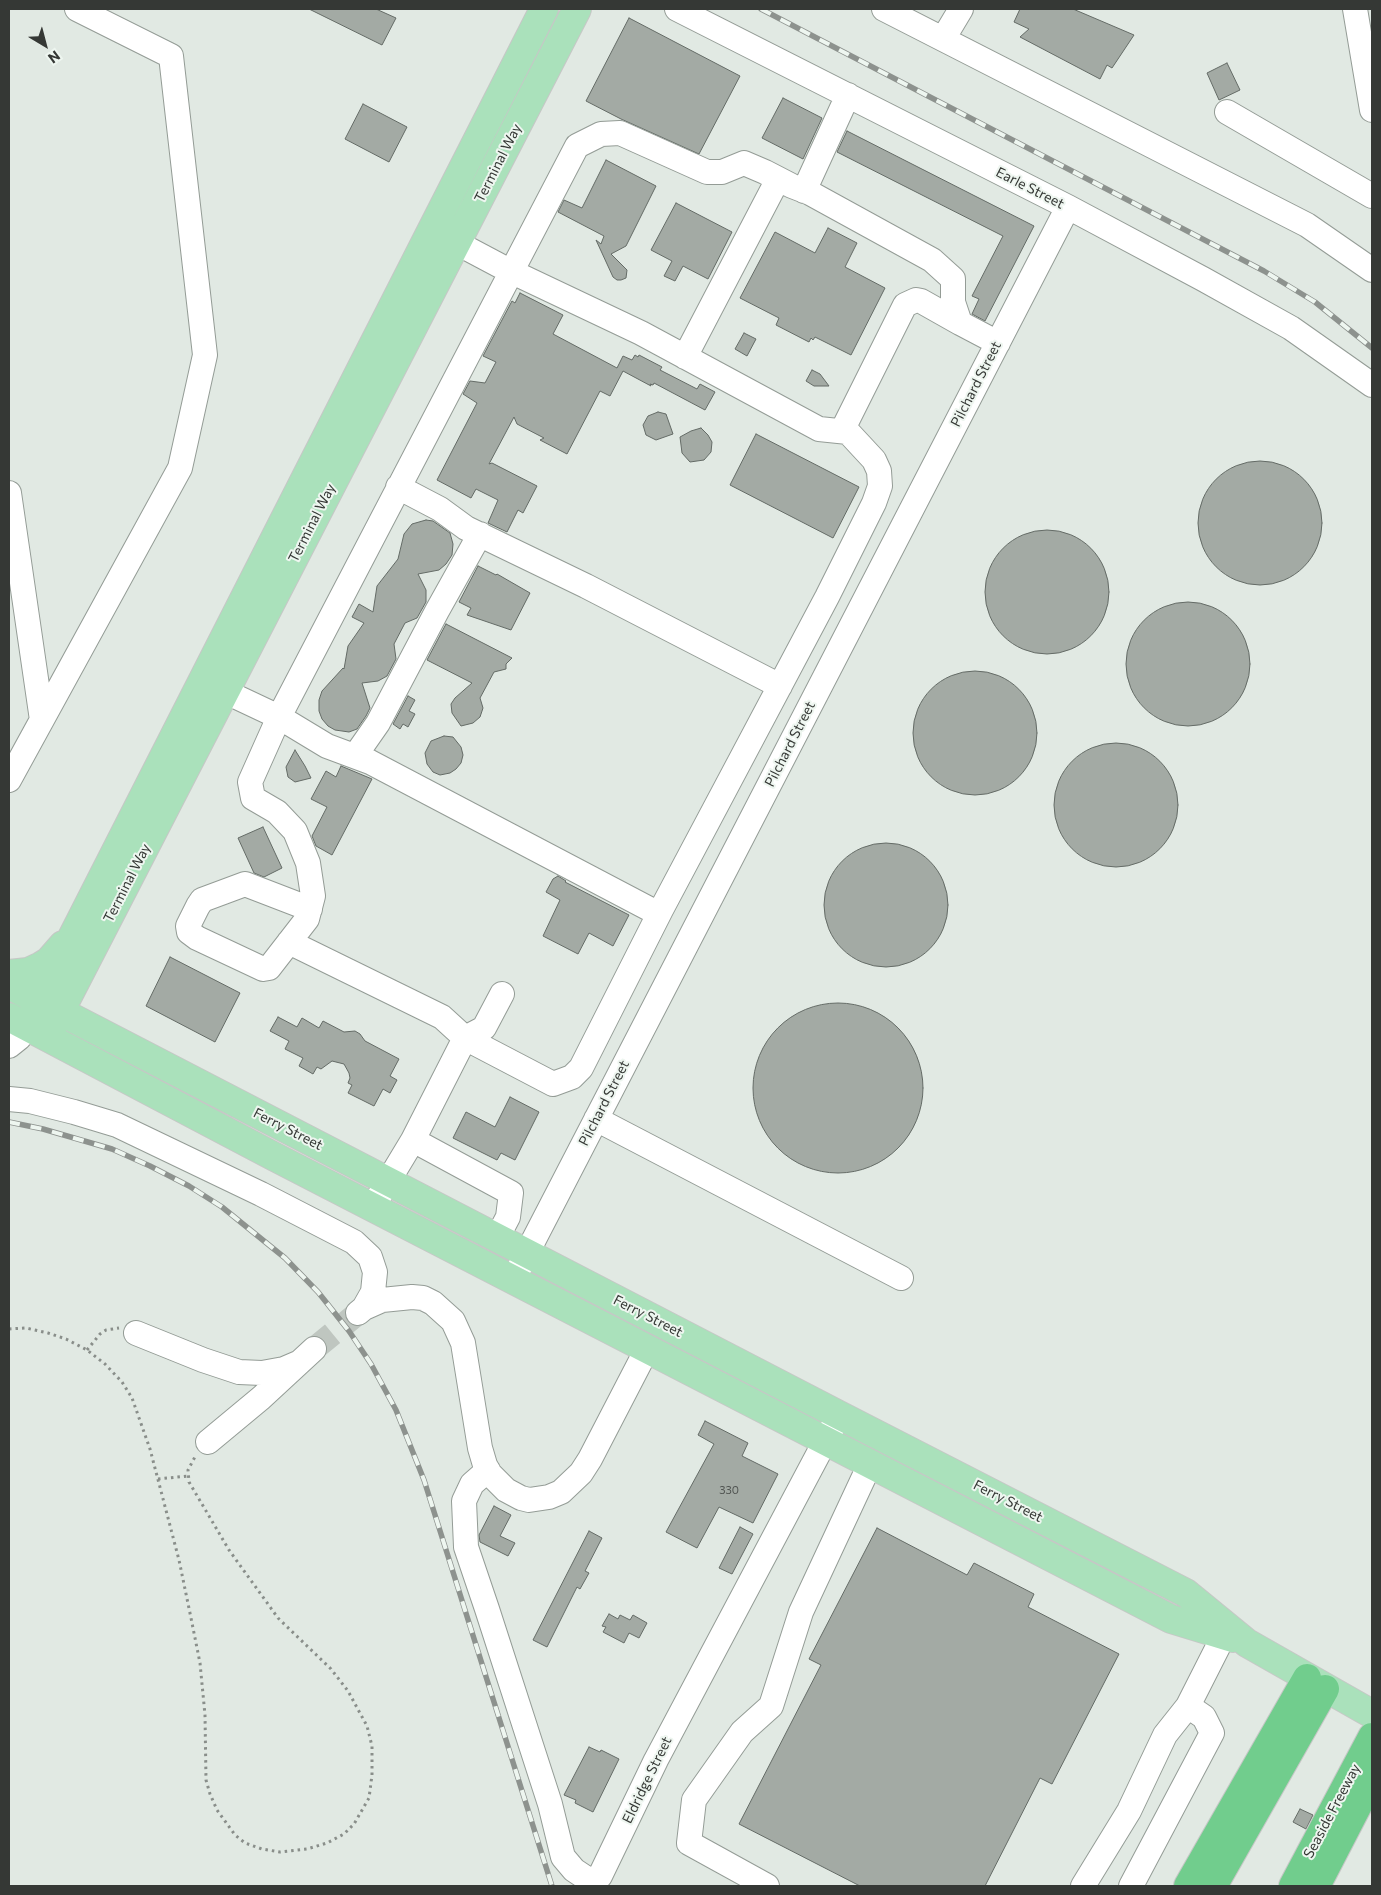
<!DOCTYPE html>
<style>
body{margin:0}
#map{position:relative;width:1381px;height:1895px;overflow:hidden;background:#e1e9e3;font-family:Commissioner,sans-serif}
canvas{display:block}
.frame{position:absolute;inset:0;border:10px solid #353835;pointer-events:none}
.north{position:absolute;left:20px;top:20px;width:50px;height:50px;-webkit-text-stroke:4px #eef6f0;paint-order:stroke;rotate:143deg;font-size:14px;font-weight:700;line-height:20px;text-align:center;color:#353835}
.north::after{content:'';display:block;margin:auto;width:18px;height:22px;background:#353835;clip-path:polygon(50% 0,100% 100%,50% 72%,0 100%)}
</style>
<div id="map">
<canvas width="1381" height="1895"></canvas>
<div class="frame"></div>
<div class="north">N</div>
</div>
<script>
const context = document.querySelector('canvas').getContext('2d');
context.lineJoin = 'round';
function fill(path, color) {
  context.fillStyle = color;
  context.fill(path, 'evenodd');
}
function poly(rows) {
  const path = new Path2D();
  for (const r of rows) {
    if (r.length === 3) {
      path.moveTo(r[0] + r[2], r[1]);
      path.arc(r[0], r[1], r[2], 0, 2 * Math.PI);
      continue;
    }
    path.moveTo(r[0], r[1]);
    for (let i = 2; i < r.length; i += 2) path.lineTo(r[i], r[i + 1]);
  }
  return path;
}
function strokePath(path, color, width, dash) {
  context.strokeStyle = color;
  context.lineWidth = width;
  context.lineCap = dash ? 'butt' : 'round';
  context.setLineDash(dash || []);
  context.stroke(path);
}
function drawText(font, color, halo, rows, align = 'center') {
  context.font = font + ' Commissioner,sans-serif';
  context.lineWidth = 4;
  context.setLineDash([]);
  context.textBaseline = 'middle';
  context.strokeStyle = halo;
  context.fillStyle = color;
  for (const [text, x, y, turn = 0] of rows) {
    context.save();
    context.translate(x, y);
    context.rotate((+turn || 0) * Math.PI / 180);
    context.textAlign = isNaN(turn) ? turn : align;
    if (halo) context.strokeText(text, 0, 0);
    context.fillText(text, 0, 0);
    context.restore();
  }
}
const building = poly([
 [309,9,376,9,396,18,382,45,309,9],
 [1020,9,1073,9,1134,35,1112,68,1107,65,1100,79,1020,37,1029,29,1014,22,1020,9],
 [629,18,740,76,699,154,621,119,586,101,629,18],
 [1227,63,1240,90,1219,100,1207,73,1227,63],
 [783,98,822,118,803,159,762,138,783,98],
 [363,104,407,127,389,162,345,139,363,104],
 [847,131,1034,226,985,321,972,314,979,299,972,296,1003,236,837,152,847,131],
 [606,160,656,186,626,246,611,254,627,270,626,278,621,280,617,280,613,277,596,240,601,244,604,236,558,212,564,200,582,208,606,160],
 [676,203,732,232,708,279,683,266,675,281,664,276,672,261,651,250,676,203],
 [828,228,857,243,845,267,885,288,851,355,815,337,813,340,811,338,809,342,776,325,779,318,740,298,775,232,815,253,828,228],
 [520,293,563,315,553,334,617,368,623,356,632,360,635,355,638,357,639,355,662,367,660,370,697,389,700,384,715,392,705,410,654,383,653,385,650,384,651,386,623,371,610,396,600,391,567,454,540,440,544,438,517,424,514,417,489,464,492,463,537,486,523,513,518,510,507,532,488,523,498,500,476,489,471,498,437,480,477,403,463,394,470,381,485,383,496,362,483,356,512,301,515,303,520,293],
 [744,333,756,339,747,356,735,349,744,333],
 [812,370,820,374,829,386,814,386,806,381,812,370],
 [658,412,666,414,673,434,656,440,646,435,643,425,648,416,658,412],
 [701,428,708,435,712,442,711,452,704,460,690,462,682,453,680,437,691,431,701,428],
 [756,434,859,487,833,538,730,485,756,434],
 [1260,523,62],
 [426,520,433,521,450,533,453,544,452,555,446,564,439,570,418,574,426,590,426,602,417,618,405,623,394,644,396,659,387,676,378,681,362,683,370,708,366,716,357,729,349,732,335,730,328,726,322,719,319,711,319,700,322,691,343,668,344,669,348,646,364,623,352,617,359,604,373,612,377,586,398,559,404,534,412,524,426,520],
 [1047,592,62],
 [478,566,496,575,497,574,530,593,511,630,467,615,471,608,459,602,478,566],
 [1188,664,62],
 [446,624,512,658,506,664,506,669,494,672,480,698,483,708,480,717,473,723,461,726,452,713,451,704,455,698,472,683,427,660,446,624],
 [975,733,62],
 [408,696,415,700,409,711,415,714,408,727,403,724,400,729,393,724,408,696],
 [444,736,453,737,461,747,463,755,461,763,456,769,450,773,440,775,433,772,427,764,425,753,431,741,444,736],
 [1116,805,62],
 [295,750,305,766,311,778,295,782,288,777,286,767,295,750],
 [341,766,372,779,332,855,316,846,312,836,327,807,311,799,326,771,336,777,341,766],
 [263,827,282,868,264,877,254,873,238,838,263,827],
 [886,905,62],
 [558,876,566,881,565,882,629,915,613,946,589,933,578,954,543,936,560,900,546,892,553,879,558,876],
 [170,957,240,993,215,1042,146,1006,170,957],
 [838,1088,85],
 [278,1017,297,1027,302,1018,319,1028,323,1021,344,1032,355,1031,360,1034,365,1041,399,1059,390,1076,397,1080,390,1093,383,1089,374,1106,348,1093,352,1085,348,1083,350,1078,349,1073,344,1064,332,1061,321,1069,317,1067,313,1074,299,1066,303,1058,285,1049,289,1041,270,1031,278,1017],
 [510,1097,539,1112,515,1160,501,1153,497,1160,453,1138,466,1112,495,1127,510,1097],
 [705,1421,748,1443,742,1456,778,1474,753,1523,719,1507,697,1548,666,1532,714,1444,698,1435,705,1421],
 [494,1506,511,1515,500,1536,515,1543,508,1556,480,1542,479,1535,494,1506],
 [740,1527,753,1534,732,1574,719,1568,740,1527],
 [877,1528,967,1575,974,1563,1034,1594,1028,1607,1119,1654,1052,1784,1040,1778,985,1886,860,1886,739,1824,821,1665,809,1659,877,1528],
 [589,1531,602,1538,585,1571,589,1573,580,1589,577,1587,547,1647,533,1640,589,1531],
 [609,1614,618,1619,620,1615,630,1620,633,1615,647,1623,639,1638,629,1633,624,1643,603,1632,606,1627,602,1626,609,1614],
 [589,1747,600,1752,601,1750,619,1759,593,1812,575,1803,576,1800,564,1795,589,1747],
 [1300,1809,1313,1815,1306,1829,1293,1822,1300,1809]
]);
fill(building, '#a3aaa4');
strokePath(building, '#646b66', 1);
strokePath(poly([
 [314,1349,358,1313]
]), '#bfc6c0', 24, [24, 12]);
const minor = poly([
 [677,9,1068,207,1203,279,1291,328,1372,385],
 [884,9,1307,225,1372,270],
 [1355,9,1372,110],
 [943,39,961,9],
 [1227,112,1372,196],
 [804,191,848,95],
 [457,243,506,269,641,333,819,429,848,432],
 [685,357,778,179],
 [398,487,440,509,466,528,586,586,780,686],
 [9,493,42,720],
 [209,684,279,717,327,746,370,762,659,914],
 [355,756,378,723,437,611,480,534],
 [9,780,180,468,205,355,171,56,77,9],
 [310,909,245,884,202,900,198,906,188,926,189,932,197,938,263,969,269,968,307,919,313,896,308,863,295,831,277,812,253,798,250,782,279,717,577,146,601,134,620,133,707,172,722,172,744,163,765,172,792,186,810,193,932,260,953,279,953,302,960,323,998,343],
 [289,942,442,1017,465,1038,413,1140,372,1208],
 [465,1038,553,1084,572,1077,581,1068,661,910,827,597,874,503,880,486,879,471,874,460,848,432,845,425,905,305,916,300,921,301,960,323],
 [465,1038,484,1028,502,994],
 [9,1046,19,1038,27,1027],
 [9,1099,30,1101,74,1112,117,1125,261,1194,354,1242,370,1257,375,1272,373,1292,364,1308],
 [596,1119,901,1278],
 [413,1140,511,1193,508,1217,497,1238],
 [513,1280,1068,207],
 [358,1313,364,1308,382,1300,412,1297,423,1298,433,1303,453,1321,463,1343,480,1448,485,1465,490,1474,506,1490,521,1498,529,1500,549,1497,561,1492,581,1473,590,1459,647,1349],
 [136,1333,203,1360,239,1372,262,1373,284,1369,298,1363],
 [208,1442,261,1398,314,1349],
 [488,1470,472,1484,464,1501,466,1547,487,1609,550,1804,563,1857,574,1870,589,1880,600,1876,656,1760,839,1415],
 [767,1886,689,1843,694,1800,742,1732,771,1706,801,1612,870,1464],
 [1083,1886,1129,1811,1165,1735,1188,1706],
 [1131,1886,1212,1733,1204,1717,1188,1706,1224,1635]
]);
const major = poly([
 [9,974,28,972,41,966,49,961,63,945],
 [9,985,839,1415,1186,1593,1247,1643,1372,1714],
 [32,1016,544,9],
 [9,1017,273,1156,1171,1619,1233,1638],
 [52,1027,577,9]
]);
const highway = poly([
 [1188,1886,1307,1678],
 [1213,1886,1325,1689],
 [1293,1886,1372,1737],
 [1316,1886,1372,1778]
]);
strokePath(minor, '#949c96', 26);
strokePath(major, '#c6c7c6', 30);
strokePath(highway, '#c6c7c6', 30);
strokePath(poly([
 [9,1329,26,1328,48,1333,66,1339,87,1350,105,1364,122,1382,132,1398,150,1449,179,1560,191,1618,200,1663,205,1715,206,1780,210,1794,217,1810,235,1835,245,1843,262,1849,280,1852,307,1849,327,1843,344,1834,354,1824,369,1798,372,1775,372,1746,367,1726,348,1691,331,1669,278,1618,229,1550,189,1482,188,1470,196,1455],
 [87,1350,100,1334,106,1330,119,1328],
 [158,1479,188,1476]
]), '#898e8a', 3, [2.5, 4]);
strokePath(minor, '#fff', 24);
strokePath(major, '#aae1bb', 28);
strokePath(highway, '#71cd8d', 28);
const rail = poly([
 [761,9,1264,271,1315,302,1372,348],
 [9,1122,43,1129,112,1149,150,1166,189,1186,222,1207,285,1258,318,1292,349,1331,371,1364,396,1410,424,1480,552,1886]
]);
strokePath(rail, '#8d928e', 5.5);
strokePath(rail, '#eef6f0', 4, [11]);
drawText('11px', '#505451', null, [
 ["330",729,1490]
]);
drawText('14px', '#353835', '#eef6f0', [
 ["Terminal Way",498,163,-63],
 ["Earle Street",1030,188,27],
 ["Pilchard Street",976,384,-63],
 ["Terminal Way",312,523,-63],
 ["Pilchard Street",790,744,-63],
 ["Terminal Way",127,883,-63],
 ["Pilchard Street",604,1103,-63],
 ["Ferry Street",288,1129,27],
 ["Ferry Street",648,1316,27],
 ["Ferry Street",1008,1501,27],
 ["Eldridge Street",647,1780,-64],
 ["Seaside Freeway",1332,1811,-62]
]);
</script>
